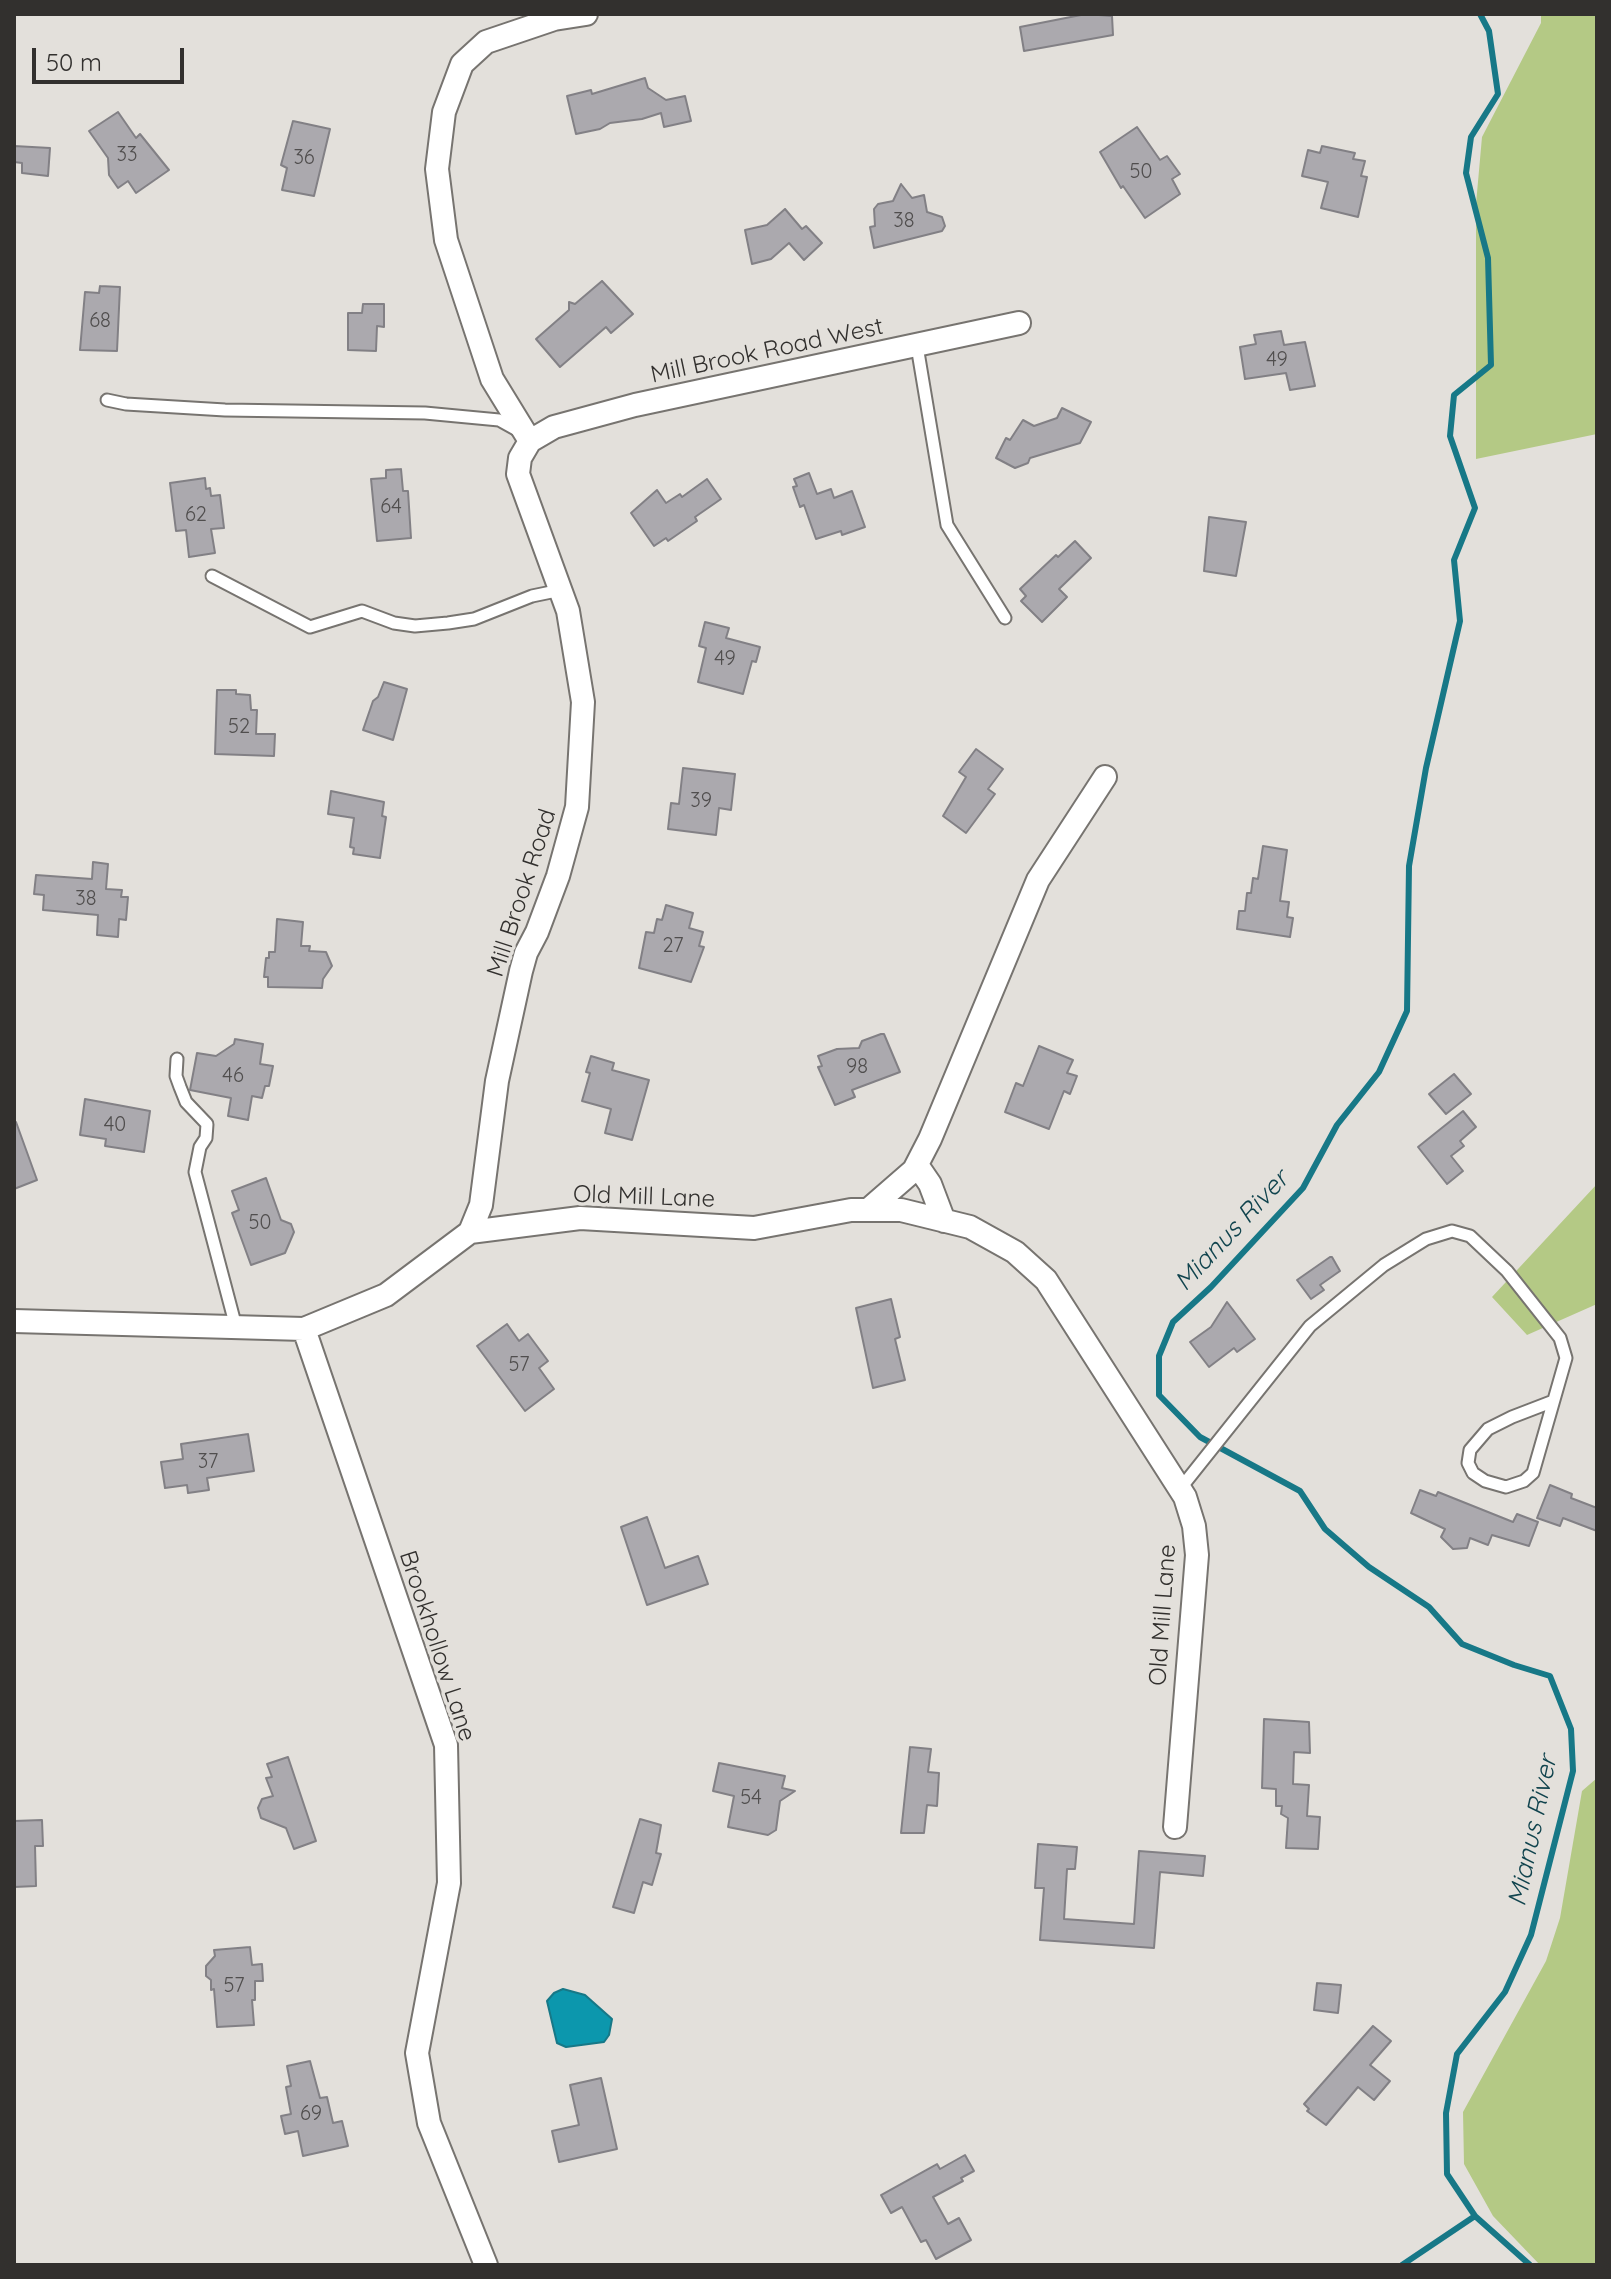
<!DOCTYPE html>
<style>
body{margin:0}
#map{position:relative;width:1611px;height:2279px;overflow:hidden;background:#e3e0db;font-family:Quicksand,sans-serif}
canvas{display:block}
.frame{position:absolute;inset:0;border:16px solid #32302e;pointer-events:none}
.scale{position:absolute;left:32px;top:48px;width:152px;height:36px;box-sizing:border-box;border:4px solid #32302e;border-top:0;padding-left:10px;font-size:24px;line-height:28px;white-space:nowrap;color:#32302e;-webkit-text-stroke:6px #e3e0db;paint-order:stroke}
</style>
<div id="map">
<canvas width="1611" height="2279"></canvas>
<div class="frame"></div>
<div class="scale">50 m</div>
</div>
<script>
const context = document.querySelector('canvas').getContext('2d');
context.lineJoin = 'round';
function fill(path, color) {
  context.fillStyle = color;
  context.fill(path, 'evenodd');
}
function poly(rows) {
  const path = new Path2D();
  for (const r of rows) {
    path.moveTo(r[0], r[1]);
    for (let i = 2; i < r.length; i += 2) path.lineTo(r[i], r[i + 1]);
  }
  return path;
}
function strokePath(path, color, width, dash) {
  context.strokeStyle = color;
  context.lineWidth = width;
  context.lineCap = dash ? 'butt' : 'round';
  context.setLineDash(dash || []);
  context.stroke(path);
}
function drawText(font, color, halo, rows, align = 'center') {
  context.font = font + ' Quicksand,sans-serif';
  context.lineWidth = 7;
  context.setLineDash([]);
  context.textBaseline = 'middle';
  context.strokeStyle = halo;
  context.fillStyle = color;
  for (const [text, x, y, turn = 0] of rows) {
    context.save();
    context.translate(x, y);
    context.rotate((+turn || 0) * Math.PI / 180);
    context.textAlign = isNaN(turn) ? turn : align;
    if (halo) context.strokeText(text, 0, 0);
    context.fillText(text, 0, 0);
    context.restore();
  }
}
fill(poly([
 [1541,14,1597,14,1597,434,1476,459,1476,204,1482,137,1541,23],
 [1597,1184,1597,1304,1527,1335,1492,1297],
 [1597,1778,1597,2265,1540,2265,1493,2216,1464,2164,1463,2112,1546,1961,1560,1918,1582,1791]
]), '#b4c985');
const water = poly([
 [563,1989,585,1995,612,2019,609,2035,604,2042,566,2047,557,2043,547,2001,554,1993,563,1989]
]);
fill(water, '#0c97ad');
strokePath(water, '#177887', 2);
strokePath(poly([
 [1480,14,1489,31,1498,94,1471,137,1466,173,1488,258,1491,365,1454,395,1450,436,1475,508,1454,560,1460,621,1426,768,1409,866,1407,1011,1379,1072,1337,1125,1303,1188,1211,1287,1173,1322,1159,1356,1159,1395,1200,1437,1300,1491,1325,1529,1369,1567,1429,1607,1462,1644,1514,1665,1550,1676,1571,1729,1573,1771,1531,1935,1505,1992,1457,2054,1446,2113,1447,2174,1475,2216,1530,2265],
 [1402,2265,1475,2216]
]), '#177887', 6);
const building = poly([
 [1086,14,1112,16,1113,35,1024,51,1020,27,1086,14],
 [645,78,648,88,666,100,685,96,691,121,664,127,661,113,642,119,610,123,600,129,576,134,567,96,591,90,592,94,645,78],
 [118,112,136,138,140,134,169,170,136,193,128,181,118,188,109,175,108,158,89,131,118,112],
 [293,121,330,129,314,196,282,190,287,168,281,165,293,121],
 [1137,127,1160,160,1167,156,1180,174,1172,179,1180,194,1145,218,1123,186,1121,188,1100,152,1137,127],
 [14,146,50,148,48,176,22,173,22,163,14,162,14,146],
 [1322,146,1355,153,1353,159,1365,161,1361,176,1367,177,1358,217,1321,208,1328,182,1302,176,1308,150,1320,153,1322,146],
 [901,184,912,198,924,195,927,212,942,217,945,226,942,231,874,248,870,227,875,226,874,209,878,204,893,201,901,184],
 [785,209,802,229,806,226,822,243,804,260,789,243,771,259,752,264,745,230,767,225,785,209],
 [602,281,633,314,611,333,606,327,560,367,536,339,569,310,569,302,575,304,602,281],
 [100,286,120,287,117,351,80,350,85,292,99,293,100,286],
 [363,304,384,304,384,327,377,326,376,351,348,350,348,313,362,313,363,304],
 [1281,331,1284,345,1305,342,1315,386,1290,390,1286,373,1245,379,1240,347,1256,344,1254,335,1281,331],
 [1062,408,1091,422,1080,443,1030,458,1028,463,1015,468,996,458,1006,438,1010,440,1023,420,1034,426,1057,418,1062,408],
 [401,469,403,491,408,491,411,538,377,541,371,479,386,478,386,470,401,469],
 [809,473,817,494,831,489,834,498,852,491,865,527,842,535,841,531,816,539,804,505,800,507,793,487,797,486,794,479,809,473],
 [205,478,206,489,210,488,211,496,220,495,224,528,211,529,215,553,189,557,186,530,176,531,170,483,205,478],
 [707,479,721,499,695,517,697,521,668,541,666,538,654,546,631,513,657,490,666,503,680,494,682,497,707,479],
 [1209,517,1246,522,1236,576,1204,571,1209,517],
 [1075,541,1091,558,1059,589,1067,597,1042,622,1021,601,1026,596,1020,589,1056,555,1058,557,1075,541],
 [705,622,729,628,726,638,760,647,756,662,752,661,743,694,698,682,706,648,699,646,705,622],
 [384,682,407,689,393,740,363,730,373,701,378,697,384,682],
 [217,690,236,690,236,694,250,695,251,710,257,710,256,734,275,734,274,756,215,754,217,690],
 [976,749,1003,769,988,789,995,794,966,833,943,816,966,777,959,772,976,749],
 [683,768,735,774,731,810,719,808,716,835,668,829,671,803,679,804,683,768],
 [331,791,384,802,382,816,386,817,380,858,353,854,354,848,350,847,354,818,328,814,331,791],
 [1263,846,1287,850,1280,901,1289,902,1287,917,1293,918,1290,937,1237,929,1239,911,1245,911,1247,893,1251,893,1253,878,1258,879,1263,846],
 [93,862,108,864,106,889,122,890,121,897,128,897,126,920,119,919,118,937,97,935,98,915,43,910,44,895,34,894,36,875,92,879,93,862],
 [666,905,693,913,689,928,703,932,699,946,704,947,691,982,639,968,646,932,654,933,657,919,662,920,666,905],
 [277,919,303,922,301,946,310,946,309,951,326,952,332,966,323,979,322,988,268,987,268,977,264,977,266,958,269,958,269,952,275,952,277,919],
 [881,1034,884,1034,900,1072,852,1090,855,1097,835,1105,818,1067,822,1066,818,1056,837,1049,859,1048,862,1041,881,1034],
 [235,1039,263,1044,260,1064,273,1066,269,1086,265,1086,262,1098,252,1096,248,1120,228,1116,231,1098,190,1090,197,1053,216,1056,234,1044,235,1039],
 [1039,1046,1073,1060,1067,1073,1077,1076,1070,1094,1064,1091,1049,1129,1005,1112,1016,1083,1023,1086,1039,1046],
 [591,1056,614,1063,612,1070,649,1080,632,1140,605,1133,611,1109,582,1101,590,1073,586,1072,591,1056],
 [1454,1074,1471,1094,1446,1114,1429,1094,1454,1074],
 [85,1099,150,1111,144,1152,105,1146,106,1139,80,1135,85,1099],
 [1463,1111,1476,1127,1460,1141,1464,1146,1451,1156,1463,1171,1447,1184,1418,1147,1463,1111],
 [14,1122,16,1122,37,1180,14,1189,14,1122],
 [266,1178,281,1220,291,1224,294,1232,285,1253,251,1265,232,1213,239,1210,232,1191,266,1178],
 [1330,1257,1332,1257,1340,1271,1320,1285,1324,1290,1311,1299,1297,1280,1330,1257],
 [891,1299,900,1337,895,1339,905,1380,873,1388,856,1308,891,1299],
 [1227,1302,1255,1339,1237,1352,1234,1348,1209,1367,1190,1342,1211,1327,1227,1302],
 [507,1324,519,1341,528,1334,548,1361,539,1368,554,1389,525,1411,477,1346,507,1324],
 [248,1434,254,1471,207,1478,209,1490,188,1493,187,1485,165,1488,161,1462,183,1459,181,1444,248,1434],
 [1550,1485,1572,1494,1571,1498,1597,1508,1597,1531,1563,1518,1560,1526,1537,1518,1550,1485],
 [1420,1490,1436,1496,1438,1492,1513,1522,1517,1514,1538,1522,1529,1546,1492,1535,1488,1545,1470,1538,1467,1548,1453,1549,1441,1537,1445,1529,1411,1513,1420,1490],
 [647,1517,665,1568,698,1556,708,1584,647,1605,621,1527,647,1517],
 [1264,1719,1309,1722,1310,1753,1294,1752,1293,1784,1309,1785,1307,1816,1320,1817,1318,1849,1286,1848,1288,1818,1281,1814,1282,1806,1276,1806,1276,1789,1262,1788,1264,1719],
 [910,1747,931,1749,928,1772,939,1773,937,1806,927,1805,924,1833,901,1833,910,1747],
 [288,1757,316,1841,294,1849,286,1828,261,1818,258,1808,262,1799,273,1796,266,1778,272,1777,267,1764,288,1757],
 [719,1763,785,1776,782,1788,795,1791,780,1801,776,1830,768,1835,728,1827,734,1796,713,1791,719,1763],
 [640,1819,661,1825,656,1853,661,1854,652,1885,643,1882,634,1913,613,1907,640,1819],
 [42,1820,43,1846,35,1846,36,1886,14,1887,14,1821,42,1820],
 [1038,1844,1077,1847,1075,1869,1067,1869,1064,1919,1134,1924,1139,1851,1205,1856,1203,1876,1160,1872,1154,1948,1040,1940,1044,1888,1035,1888,1038,1844],
 [250,1947,252,1965,262,1964,263,1981,255,1981,255,2000,252,2000,254,2025,217,2027,214,1989,211,1990,211,1980,206,1976,206,1966,215,1956,214,1950,250,1947],
 [1317,1983,1341,1985,1338,2013,1314,2010,1317,1983],
 [1373,2026,1391,2041,1370,2065,1390,2081,1374,2100,1358,2087,1326,2125,1307,2111,1309,2109,1304,2104,1373,2026],
 [310,2061,320,2098,327,2097,333,2123,342,2121,348,2146,303,2156,298,2131,285,2134,281,2116,291,2114,286,2087,291,2086,287,2066,310,2061],
 [601,2078,617,2149,559,2162,552,2131,579,2125,570,2085,601,2078],
 [965,2155,974,2171,961,2178,963,2181,933,2197,948,2224,959,2218,971,2240,936,2259,926,2240,921,2242,902,2207,891,2213,881,2195,937,2164,940,2169,965,2155]
]);
fill(building, '#aba9ae');
strokePath(building, '#828085', 2);
const lane = poly([
 [917,346,947,525,1005,618],
 [107,400,126,404,225,410,425,413,499,420,517,430],
 [212,576,310,627,362,611,394,623,415,626,448,623,474,619,532,596,561,590],
 [177,1059,176,1076,180,1087,186,1102,207,1124,206,1138,200,1147,195,1172,236,1327],
 [1180,1489,1310,1326,1384,1265,1426,1239,1452,1231,1470,1236,1507,1271,1560,1338,1566,1358,1533,1473,1524,1481,1506,1487,1485,1481,1473,1473,1468,1463,1470,1450,1488,1429,1512,1417,1551,1402]
]);
const street = poly([
 [530,441,492,379,446,240,437,169,444,112,462,64,486,42,554,19,586,14],
 [530,441,554,427,635,405,1019,323],
 [917,1165,930,1184,944,1221],
 [868,1210,914,1170,930,1139,1038,880,1105,777],
 [470,1232,481,1205,497,1081,521,971,526,953,537,932,558,876,577,807,583,702,568,611,518,474,520,458,530,441],
 [14,1321,304,1329,386,1295,470,1232,580,1218,754,1228,851,1210,901,1210,970,1227,1015,1252,1046,1280,1185,1497,1194,1526,1197,1555,1175,1827],
 [304,1329,446,1745,449,1883,417,2053,429,2123,486,2265]
]);
strokePath(lane, '#777470', 15);
strokePath(street, '#777470', 26);
strokePath(lane, '#fff', 11);
strokePath(street, '#fff', 22);
drawText('20px', '#504e4e', null, [
 ["33",127,155],
 ["36",304,158],
 ["50",1141,172],
 ["38",904,221],
 ["68",100,321],
 ["49",1277,360],
 ["64",391,507],
 ["62",196,515],
 ["49",725,659],
 ["52",239,727],
 ["39",701,801],
 ["38",86,899],
 ["27",673,946],
 ["98",857,1067],
 ["46",233,1076],
 ["40",115,1125],
 ["50",260,1223],
 ["57",519,1365],
 ["37",208,1462],
 ["54",751,1798],
 ["57",234,1986],
 ["69",311,2114]
]);
drawText('24px', '#32302e', '#e3e0db', [
 ["Mill Brook Road West",767,351,-12],
 ["Mill Brook Road",522,893,-72],
 ["Old Mill Lane",644,1197,2],
 ["Old Mill Lane",1163,1615,-86],
 ["Brookhollow Lane",437,1646,72]
]);
drawText('italic 26px', '#11444e', '#e3e0db', [
 ["Mianus River",1232,1231,-47],
 ["Mianus River",1533,1831,-78]
]);
</script>
